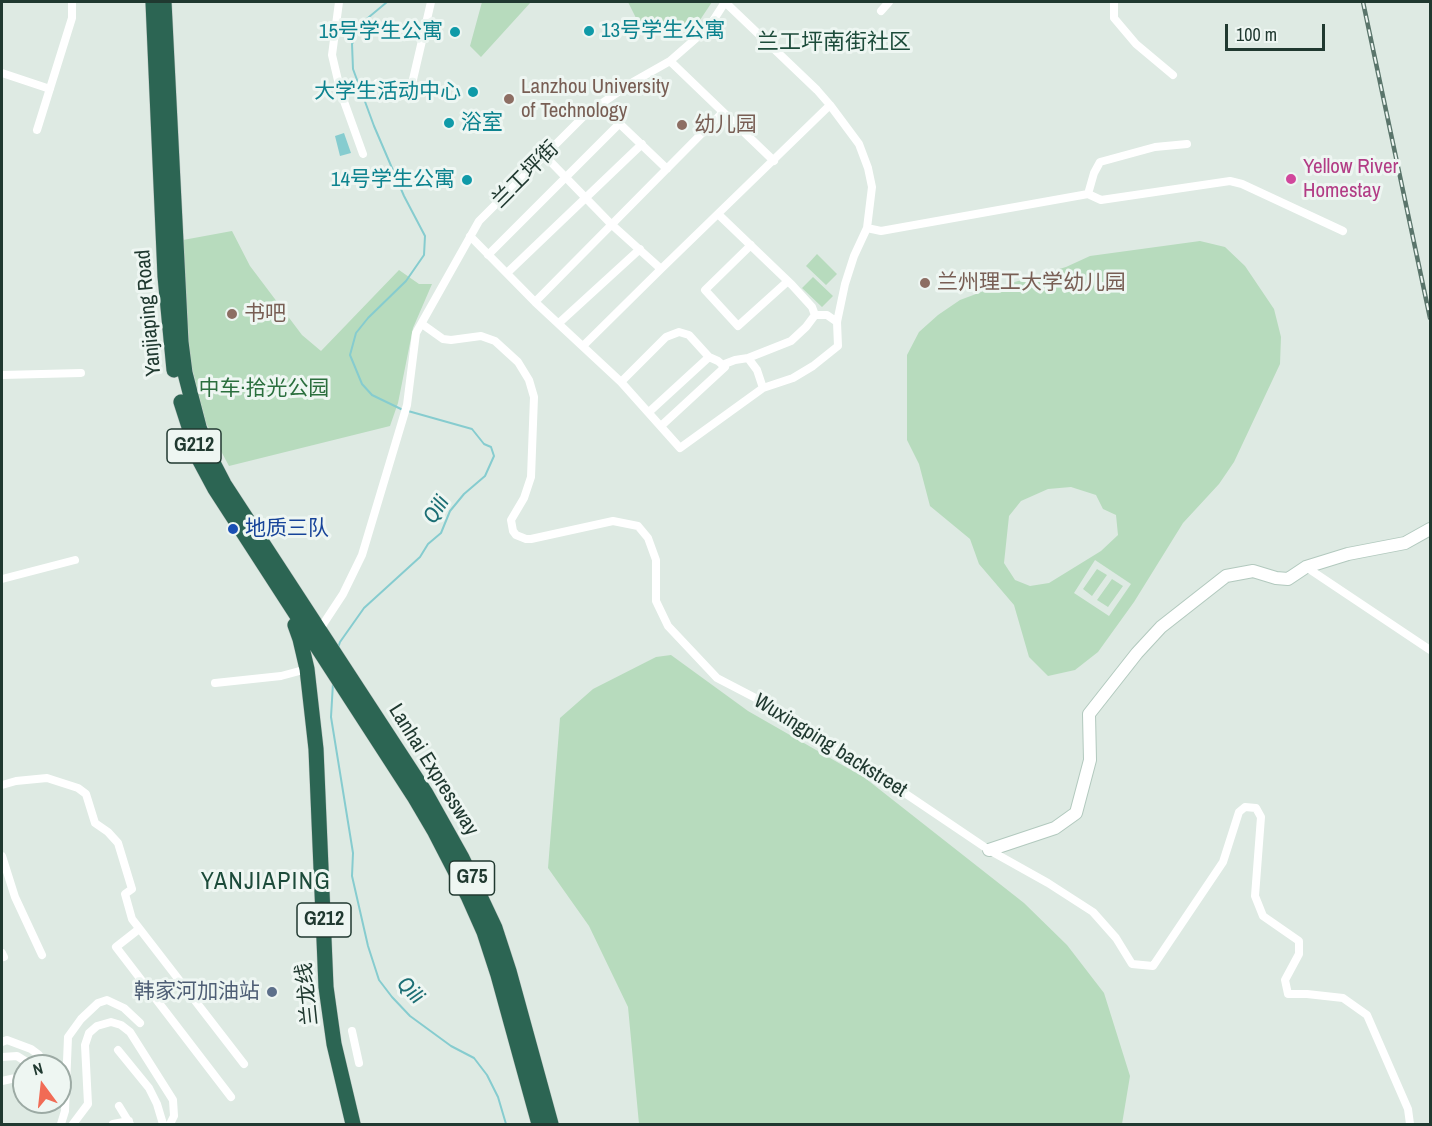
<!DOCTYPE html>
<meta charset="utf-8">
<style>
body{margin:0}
#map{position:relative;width:1432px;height:1126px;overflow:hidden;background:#deeae3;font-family:"Archivo Narrow",sans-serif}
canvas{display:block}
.frame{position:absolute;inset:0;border:3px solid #203930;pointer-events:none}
.north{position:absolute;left:12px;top:1054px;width:60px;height:60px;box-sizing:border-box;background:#eef6f2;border:2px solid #9caaa4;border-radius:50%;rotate:345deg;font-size:16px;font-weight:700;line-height:24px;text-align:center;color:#203930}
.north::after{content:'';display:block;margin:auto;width:21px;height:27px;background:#f16b55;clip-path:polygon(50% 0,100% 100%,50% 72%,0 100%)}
.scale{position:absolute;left:1225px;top:24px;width:100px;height:27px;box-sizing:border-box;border:3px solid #203930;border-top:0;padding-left:8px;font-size:18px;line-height:21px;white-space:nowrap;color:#203930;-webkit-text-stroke:4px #eef6f2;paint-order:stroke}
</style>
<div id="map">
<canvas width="1432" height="1126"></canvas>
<div class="frame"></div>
<div class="north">N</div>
<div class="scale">100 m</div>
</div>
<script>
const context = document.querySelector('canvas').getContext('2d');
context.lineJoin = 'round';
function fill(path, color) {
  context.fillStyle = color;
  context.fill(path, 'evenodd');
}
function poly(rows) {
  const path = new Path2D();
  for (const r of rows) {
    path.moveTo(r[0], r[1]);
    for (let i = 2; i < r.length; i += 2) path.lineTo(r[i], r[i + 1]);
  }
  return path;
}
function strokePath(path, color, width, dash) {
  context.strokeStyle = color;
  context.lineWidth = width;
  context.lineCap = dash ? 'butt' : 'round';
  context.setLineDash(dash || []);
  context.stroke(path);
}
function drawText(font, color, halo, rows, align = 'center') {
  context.font = font + ' "Archivo Narrow","Noto Sans SC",sans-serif';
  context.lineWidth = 6;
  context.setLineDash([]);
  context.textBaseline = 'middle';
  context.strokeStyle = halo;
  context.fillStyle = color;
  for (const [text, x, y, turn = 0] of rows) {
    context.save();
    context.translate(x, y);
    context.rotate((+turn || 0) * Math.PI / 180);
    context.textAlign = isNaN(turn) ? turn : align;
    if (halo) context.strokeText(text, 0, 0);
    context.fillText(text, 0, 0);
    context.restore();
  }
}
fill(poly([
 [482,2,531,2,481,57,470,46],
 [628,2,712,2,698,23,673,33,659,32,646,27,636,18],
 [232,231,250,266,302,335,321,351,399,270,419,284,432,284,413,328,398,403,390,426,229,466,206,423,190,360,183,240],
 [1200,241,1225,247,1245,266,1274,309,1281,337,1280,364,1234,462,1219,484,1183,523,1134,602,1098,652,1075,670,1048,676,1029,657,1014,605,979,564,970,539,930,506,919,464,907,440,907,355,919,332,938,315,960,300,984,291,1066,267,1090,256],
 [1071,487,1096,495,1103,509,1116,515,1118,535,1101,551,1049,583,1030,586,1015,580,1004,563,1009,516,1021,501,1048,489],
 [1095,560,1131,584,1109,616,1074,593],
 [817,254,837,274,826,285,806,266],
 [813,277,833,296,822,307,802,288],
 [1097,569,1107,575,1092,596,1083,589],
 [1112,579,1123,586,1108,607,1097,600],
 [671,655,748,711,865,778,1024,903,1067,945,1104,993,1130,1076,1122,1124,639,1124,628,1007,589,926,548,868,560,718,593,689,656,657]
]), '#b7dbbd');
fill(poly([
 [344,133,351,153,340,156,335,136]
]), '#86cccf');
strokePath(poly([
 [387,2,363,22,352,44,353,69,374,126,404,196,425,236,424,255,406,281,368,318,356,333,350,355,362,384,372,395,403,410],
 [338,648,340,642,364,608,420,557,428,544,441,533,450,511,464,494,485,476,494,456,491,447,484,444,472,429,408,411],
 [333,683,331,717,353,853,352,876,368,946,379,980,392,997,410,1016,451,1046,474,1058,487,1075,498,1097,506,1124]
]), '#86cccf', 2);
const secondary = poly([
 [989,850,1055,828,1076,813,1090,760,1089,714,1137,653,1161,627,1226,576,1253,571,1276,578,1288,579,1306,567,1348,554,1405,543,1430,529]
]);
const highway = poly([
 [153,2,165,276,174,370],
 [164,2,181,342,185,373,199,427,210,457,224,484,425,792,462,858,495,928,509,971,551,1124],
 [181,402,200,461,215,489,415,798,435,832,468,896,484,932,498,975,539,1124],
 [295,625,300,639,307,669,316,749,326,987,334,1044,353,1124]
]);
strokePath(secondary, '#b2c9be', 14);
strokePath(highway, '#bcc4c1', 16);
strokePath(poly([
 [339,2,332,55,341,93,363,154],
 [1114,2,1114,18,1136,44,1173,75],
 [881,11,889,2],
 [670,61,774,161],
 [2,73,50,89],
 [377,83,381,89,392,95,403,94,411,88,431,2],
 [599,104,667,169],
 [37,130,72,18,72,2],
 [545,156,611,224,661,269,830,105,817,90,725,2],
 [1088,194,1094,173,1100,162,1155,147,1187,144],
 [718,214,792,285,812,307,815,315],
 [867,228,881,231,1088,194,1101,200,1230,181,1242,184,1343,231],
 [470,236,535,302,621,382,680,448,763,388,793,378,813,366,838,346,837,322,845,284,854,256,867,228,872,187,868,168,859,144,830,105],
 [751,245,705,290,738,326,788,281],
 [488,255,620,123],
 [507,273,642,144],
 [535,302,723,112],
 [559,323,640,249],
 [422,324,443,339,451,340,481,336,495,341,518,362,529,380,534,397,531,477,524,498,511,520,513,531,516,535,526,539,531,539,613,521,638,526,648,538,656,560,656,601,668,626,717,678,792,717,989,850,1048,883,1093,912,1116,938,1132,964,1153,966,1223,862,1239,812,1245,807,1256,808,1261,817,1255,896,1263,916,1299,941,1299,954,1285,980,1288,994,1307,994,1343,998,1367,1015,1408,1109,1410,1124],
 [583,346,661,269],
 [748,358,791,341,806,327,815,315,827,315,837,322],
 [722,365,735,360,748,358,757,370,763,388],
 [2,375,81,373],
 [621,382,666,337,679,332,689,335,709,357,649,412],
 [661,426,725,367,718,361,709,357],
 [1306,567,1430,650],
 [2,579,75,560],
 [318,632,343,594,362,555,407,405,416,333,479,221,586,114,633,82,670,61,709,27,725,2],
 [215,683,281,676,307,669],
 [2,785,16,781,47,778,78,788,86,794,95,823,108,832,118,843,132,889,125,894,132,919,244,1064],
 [2,856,15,897,42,955],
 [139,929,116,947,231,1097],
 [2,953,4,957],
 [352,1031,359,1063],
 [2,1042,7,1040,31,1049,39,1055,42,1066],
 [118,1050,149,1088,157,1104,163,1124],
 [2,1057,17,1056,25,1061],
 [2,1081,20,1077,24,1081],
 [119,1106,130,1124],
 [61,1124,65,1111,68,1037,81,1019,98,1003,107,1000,124,1008,140,1023],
 [73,1124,88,1104,85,1045,89,1033,97,1026,111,1022,121,1025,130,1032,173,1100,174,1116,170,1124],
 [113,1124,129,1121]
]), '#fff', 8);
strokePath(secondary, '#fff', 12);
strokePath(highway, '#2c6553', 15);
const rail = poly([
 [1363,2,1430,318]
]);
strokePath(rail, '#5a756b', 4.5);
strokePath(rail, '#eef6f2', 2, [7]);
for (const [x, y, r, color] of [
 [589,31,6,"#0f9aa8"],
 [455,32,6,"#0f9aa8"],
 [473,92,6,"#0f9aa8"],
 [509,99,6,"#8d6e63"],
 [449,123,6,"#0f9aa8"],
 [682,125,6,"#8d6e63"],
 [1291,179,6,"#d1479c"],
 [467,180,6,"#0f9aa8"],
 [925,283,6,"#8d6e63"],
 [232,314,6,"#8d6e63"],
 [233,529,6,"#1a4fb4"],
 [272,992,6,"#5c6f8a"]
]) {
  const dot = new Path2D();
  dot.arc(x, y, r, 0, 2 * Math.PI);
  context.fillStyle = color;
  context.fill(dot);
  strokePath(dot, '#eef6f2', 2);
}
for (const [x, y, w] of [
 [194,446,54],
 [472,878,45],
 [324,920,54]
]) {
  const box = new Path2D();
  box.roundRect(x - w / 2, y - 17, w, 34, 4.5);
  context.fillStyle = '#eef6f2';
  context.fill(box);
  strokePath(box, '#203930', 1.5);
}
drawText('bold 20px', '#203930', null, [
 ["G212",194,446],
 ["G75",472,878],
 ["G212",324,920]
]);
drawText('21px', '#0d838f', '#eef6f2', [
 ["13号学生公寓",601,31,"left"],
 ["15号学生公寓",443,32],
 ["大学生活动中心",461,92],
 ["浴室",461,123,"left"],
 ["14号学生公寓",455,180]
], 'right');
drawText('21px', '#785e54', '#eef6f2', [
 ["Lanzhou University",521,87],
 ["of Technology",521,111],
 ["幼儿园",694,125],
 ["兰州理工大学幼儿园",937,283],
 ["书吧",244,314]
], 'left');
drawText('21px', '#b23c85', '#eef6f2', [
 ["Yellow River",1303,167],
 ["Homestay",1303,191]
], 'left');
drawText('21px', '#203930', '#eef6f2', [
 ["兰工坪街",526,175,-45],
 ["Yanjiaping Road",149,313,-95],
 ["Wuxingping backstreet",830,746,32],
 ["Lanhai Expressway",433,770,58],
 ["兰龙线",308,994,-96]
]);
drawText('21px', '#2b6f3e', '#eef6f2', [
 ["中车·拾光公园",264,389]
]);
drawText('21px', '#164399', '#eef6f2', [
 ["地质三队",245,529]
], 'left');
drawText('21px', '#4e5e75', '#eef6f2', [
 ["韩家河加油站",260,992]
], 'right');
drawText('22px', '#1c4b3a', '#eef6f2', [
 ["兰工坪南街社区",834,43]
]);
drawText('italic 22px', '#1b6e74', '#eef6f2', [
 ["Qili",437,510,-56],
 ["Qili",410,991,47]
]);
context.letterSpacing = '1.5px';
drawText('24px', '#1c4b3a', '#eef6f2', [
 ["YANJIAPING",266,883]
]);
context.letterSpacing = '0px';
</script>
